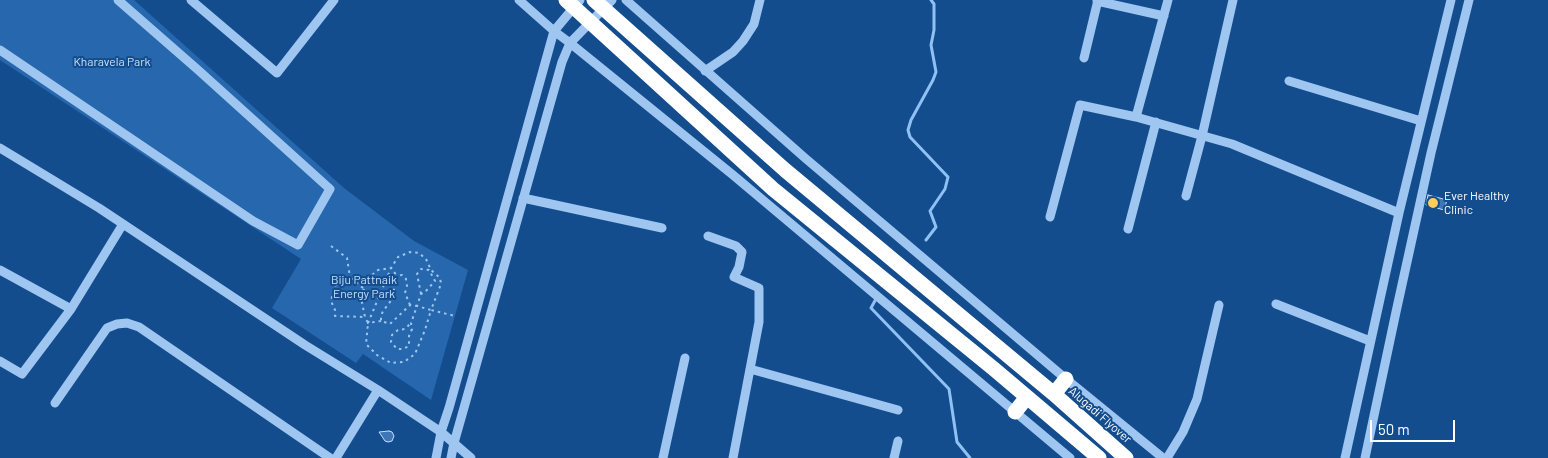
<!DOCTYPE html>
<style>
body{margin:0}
#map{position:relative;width:1548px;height:458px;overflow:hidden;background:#144d8e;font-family:Barlow,sans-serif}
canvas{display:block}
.scale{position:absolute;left:1370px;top:420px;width:85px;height:22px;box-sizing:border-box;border:2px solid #fff;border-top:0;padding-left:6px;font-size:15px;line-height:18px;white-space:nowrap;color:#fff;-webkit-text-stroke:4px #144d8e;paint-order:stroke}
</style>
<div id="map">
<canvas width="1548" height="458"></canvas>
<div class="scale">50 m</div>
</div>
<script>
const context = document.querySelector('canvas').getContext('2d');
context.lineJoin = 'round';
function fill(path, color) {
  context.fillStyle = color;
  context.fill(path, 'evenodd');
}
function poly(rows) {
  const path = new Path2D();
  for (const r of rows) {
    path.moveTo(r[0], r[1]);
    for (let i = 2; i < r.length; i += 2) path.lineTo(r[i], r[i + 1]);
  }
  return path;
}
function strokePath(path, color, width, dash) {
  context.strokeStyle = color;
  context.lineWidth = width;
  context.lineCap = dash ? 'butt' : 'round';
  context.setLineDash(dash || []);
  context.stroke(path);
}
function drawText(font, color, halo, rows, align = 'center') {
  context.font = font + ' Barlow,sans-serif';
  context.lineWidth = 4;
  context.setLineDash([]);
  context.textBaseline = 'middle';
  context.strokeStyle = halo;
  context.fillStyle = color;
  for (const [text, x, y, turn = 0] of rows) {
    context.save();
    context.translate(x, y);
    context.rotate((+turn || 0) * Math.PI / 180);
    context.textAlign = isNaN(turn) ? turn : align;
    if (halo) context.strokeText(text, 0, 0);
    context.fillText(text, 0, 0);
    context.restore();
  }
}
fill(poly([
 [0,0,134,0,344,188,414,241,468,270,431,400,363,354,356,363,272,308,301,259,0,60]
]), '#2667ad');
strokePath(poly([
 [926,240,936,227,930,211,945,189,948,177,910,137,908,130,911,120,933,80,936,72,931,45,934,30,934,4,931,0],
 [877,297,871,308,949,389,957,442,970,458]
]), '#90c1f4', 3);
const building = poly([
 [1428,195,1447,200,1444,210,1426,205,1428,195],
 [389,431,392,432,394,436,392,441,388,442,385,441,379,432,389,431]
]);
fill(building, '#3d77b8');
strokePath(building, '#c5e0fc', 1);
strokePath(poly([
 [331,246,347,258,350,277],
 [363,288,350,277,342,280,335,286,331,301,335,310,335,316,365,317],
 [421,294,417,274,421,269,429,270,435,281,425,292,421,294,417,306,431,310,441,284,440,278,431,270,426,259,419,253,410,252,398,257,391,268,378,270,367,279,361,298,365,317,368,323,366,344,377,355,391,363,404,362,415,354,425,330,431,310,455,316],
 [410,305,405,293,407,286,406,279,402,275,397,276,394,279,394,290,390,302,383,311,381,316,381,321,390,324,410,305,417,306,411,323,412,329,409,336,409,346,403,349,397,349,391,342,392,335,398,330,405,329,411,323],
 [381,321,368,323,391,268,397,276]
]), '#9ec6f1', 2, [2.5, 4]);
strokePath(poly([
 [191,0,277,73,334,0],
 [519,0,554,31,570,43,733,175,1070,458],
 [626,0,805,158,1066,379,1163,458],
 [1097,1,1164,16],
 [0,50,253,221,298,245,330,189,197,69,118,0],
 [1084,58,1098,0],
 [705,71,733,52,743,41,754,24,760,0],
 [1289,81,1421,121],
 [1136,117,1232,144,1399,213],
 [0,148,99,208,305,345,378,390,441,432,471,458],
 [1186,196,1202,136,1233,0],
 [523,198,662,228],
 [1050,217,1080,105,1136,117,1168,0],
 [1128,229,1156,122],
 [708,236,736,246,742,252,739,267,734,277,759,288,759,322,733,458],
 [0,270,71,309],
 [1276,304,1370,341],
 [0,361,22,374,71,309,123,224],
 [750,369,898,410],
 [55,403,107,328,117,324,127,323,139,327,330,458],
 [336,458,378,390],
 [436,458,441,432,449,408,554,31,580,0],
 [451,458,454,443,562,62,570,43,612,0],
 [663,458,685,358],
 [894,458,898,441],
 [1167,458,1183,432,1197,399,1219,305],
 [1345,458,1399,213,1451,0],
 [1365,458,1396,312,1431,153,1469,0]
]), '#9ec6f1', 9);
strokePath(poly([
 [566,0,773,189,994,369,1099,458],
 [594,0,785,170,1054,394,1126,458],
 [1054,394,1066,379],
 [1015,412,1027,397]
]), '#fff', 15);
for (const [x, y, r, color] of [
 [1433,203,6,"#ffcc5e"]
]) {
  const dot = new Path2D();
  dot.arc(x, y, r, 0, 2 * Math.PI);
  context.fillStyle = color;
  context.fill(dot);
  strokePath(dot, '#144d8e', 2);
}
drawText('12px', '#c5e0fc', '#144d8e', [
 ["Kharavela Park",112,62],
 ["Biju Pattnaik",364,280],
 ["Energy Park",364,294]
]);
drawText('12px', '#fff', '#144d8e', [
 ["Ever Healthy",1444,196],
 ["Clinic",1444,210]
], 'left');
drawText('12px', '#fff', '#144d8e', [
 ["Alugadi Flyover",1100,415,41]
]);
</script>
